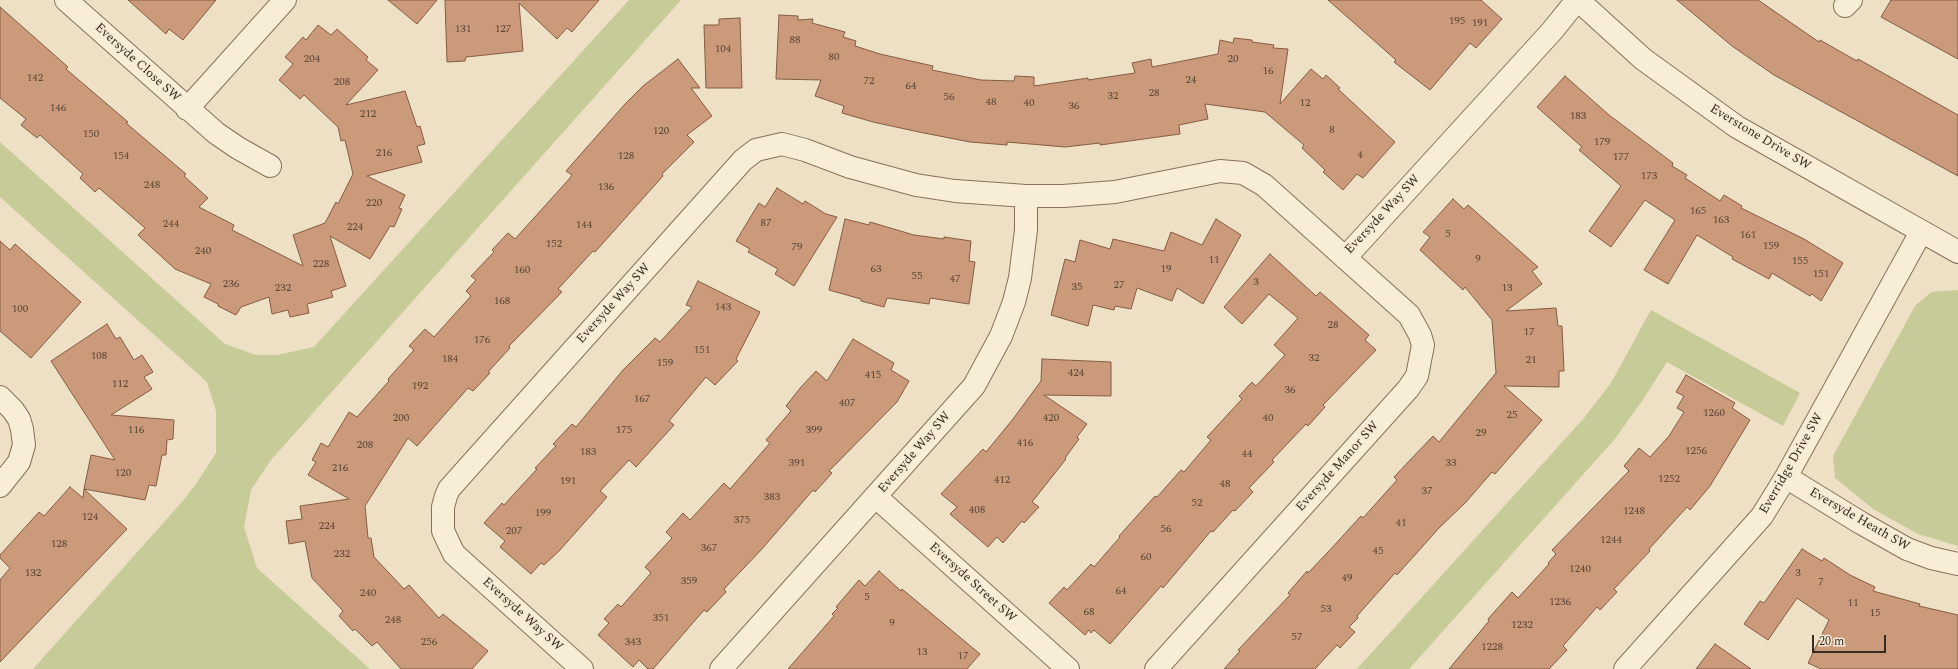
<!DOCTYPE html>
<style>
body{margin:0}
#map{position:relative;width:1958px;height:669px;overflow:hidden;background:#ede0c4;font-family:Spectral,serif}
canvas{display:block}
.scale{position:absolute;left:1812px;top:635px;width:74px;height:18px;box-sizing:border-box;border:2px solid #372a1f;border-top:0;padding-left:5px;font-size:12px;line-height:14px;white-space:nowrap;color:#372a1f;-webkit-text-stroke:3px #f4ead4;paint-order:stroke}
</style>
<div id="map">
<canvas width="1958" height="669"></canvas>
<div class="scale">20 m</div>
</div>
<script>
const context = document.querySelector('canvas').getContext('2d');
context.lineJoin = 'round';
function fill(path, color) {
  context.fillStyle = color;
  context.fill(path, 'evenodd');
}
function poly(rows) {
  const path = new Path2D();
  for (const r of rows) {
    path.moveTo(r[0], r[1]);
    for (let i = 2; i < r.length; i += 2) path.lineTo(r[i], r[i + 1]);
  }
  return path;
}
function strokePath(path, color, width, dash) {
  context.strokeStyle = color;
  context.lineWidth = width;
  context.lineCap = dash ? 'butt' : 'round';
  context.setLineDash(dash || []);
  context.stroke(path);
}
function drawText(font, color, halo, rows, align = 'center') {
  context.font = font + ' Spectral,serif';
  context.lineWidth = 3;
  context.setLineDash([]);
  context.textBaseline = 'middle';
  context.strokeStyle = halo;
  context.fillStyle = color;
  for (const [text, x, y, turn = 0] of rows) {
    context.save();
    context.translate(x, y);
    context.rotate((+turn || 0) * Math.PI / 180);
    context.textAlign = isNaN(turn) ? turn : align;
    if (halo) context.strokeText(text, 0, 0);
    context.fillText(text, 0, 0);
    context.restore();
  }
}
fill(poly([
 [629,0,681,0,271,460,251,490,244,527,257,568,370,669,33,669,182,502,196,484,216,453,216,411,207,382,0,197,0,142,225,344,256,355,277,355,314,347],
 [1958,290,1958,546,1918,534,1873,509,1835,478,1833,456,1915,306,1931,292],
 [1651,310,1800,393,1783,426,1667,362,1642,401,1614,440,1409,669,1357,669,1584,418,1611,383]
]), '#c6cb98');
const building = poly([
 [128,0,216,0,183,40,169,29,166,34,128,0],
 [388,0,437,0,417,24,388,0],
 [445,0,599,0,572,32,567,28,557,39,519,3,523,51,466,57,465,61,447,62,445,0],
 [1328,0,1481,0,1502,19,1476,48,1470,43,1430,90,1394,62,1396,60,1328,0],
 [1677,0,1758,0,1819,42,1820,40,1857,61,1858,59,1958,115,1958,176,1774,75,1732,46,1677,0],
 [1891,0,1958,0,1958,59,1881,17,1891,0],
 [0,7,68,67,66,69,128,122,126,123,186,174,184,176,208,198,199,207,234,225,232,230,303,266,293,235,325,223,336,202,338,204,353,174,345,140,341,141,338,127,304,95,300,99,279,80,293,64,285,57,303,37,306,40,318,25,331,35,337,29,368,57,366,60,378,70,346,105,405,91,417,127,420,126,425,144,417,146,422,162,367,176,405,195,399,208,402,209,394,227,390,226,370,259,330,236,346,286,331,291,333,297,307,304,309,313,290,317,288,310,272,314,269,297,241,307,236,315,218,306,218,304,204,297,211,284,175,269,138,235,145,228,99,188,95,192,80,178,83,174,40,135,37,138,21,125,26,119,0,98,0,7],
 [779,15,798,16,798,20,813,19,812,23,845,32,843,37,856,41,855,46,880,54,933,66,932,70,981,80,1014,81,1015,76,1034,77,1034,86,1088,78,1088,80,1135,73,1132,63,1151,59,1152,67,1218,54,1220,40,1233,43,1234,38,1252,40,1252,42,1274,45,1273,48,1288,49,1280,104,1311,69,1323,79,1326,75,1340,88,1338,89,1395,142,1363,178,1357,174,1343,190,1323,172,1325,170,1302,148,1304,145,1265,112,1205,104,1208,119,1179,125,1180,134,1100,145,1100,143,1065,147,1007,142,1007,145,970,142,919,132,873,122,842,113,844,106,815,96,821,80,776,79,779,15],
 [740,18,742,88,706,88,704,25,719,25,719,19,740,18],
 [678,59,700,88,691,88,712,116,687,135,694,142,662,174,663,176,595,252,593,251,558,289,562,292,509,346,510,348,488,372,490,373,473,391,468,388,417,446,408,438,365,506,368,538,371,538,374,557,404,589,409,585,439,618,443,614,488,651,472,669,401,669,377,642,372,646,355,629,353,631,339,616,343,611,312,578,305,541,289,544,286,521,302,519,300,506,349,499,308,475,316,462,312,460,321,443,328,447,349,412,357,417,389,381,388,379,414,350,409,346,425,329,434,337,471,296,466,291,476,280,471,276,494,252,492,250,508,233,515,239,570,178,572,175,566,171,625,104,643,86,678,59],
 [1565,76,1609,115,1673,163,1672,166,1687,175,1685,178,1720,201,1724,195,1742,206,1741,208,1804,239,1843,263,1821,301,1812,294,1810,296,1772,273,1769,279,1732,259,1733,257,1697,235,1668,284,1644,270,1675,220,1645,200,1611,247,1589,231,1621,186,1579,150,1582,147,1537,107,1565,76],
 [777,188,803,204,805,201,826,214,837,217,794,286,775,274,778,269,748,252,750,249,736,241,759,203,765,207,777,188],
 [1453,199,1464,209,1468,205,1538,267,1532,271,1542,284,1506,311,1556,308,1558,326,1562,326,1564,371,1559,371,1559,387,1504,386,1542,420,1495,474,1492,472,1466,502,1439,528,1397,575,1395,573,1357,616,1358,618,1349,627,1355,632,1340,648,1337,645,1315,669,1224,669,1240,651,1238,650,1290,595,1288,593,1307,571,1308,573,1329,551,1361,516,1363,518,1397,480,1394,477,1433,436,1439,442,1496,373,1492,320,1465,287,1463,290,1420,250,1430,237,1423,232,1453,199],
 [845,219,869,225,870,222,914,235,944,239,944,237,971,241,969,261,975,262,969,304,930,298,929,304,887,298,884,307,861,301,861,299,829,290,845,219],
 [1216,219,1241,235,1203,304,1177,288,1172,301,1137,288,1131,309,1115,306,1114,310,1093,305,1088,326,1051,315,1065,259,1075,262,1080,240,1110,249,1113,239,1164,251,1171,232,1202,245,1216,219],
 [0,241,10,250,15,244,81,302,31,358,0,331,0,241],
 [1270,254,1316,296,1320,292,1369,335,1365,340,1376,350,1323,405,1325,407,1308,426,1306,424,1272,460,1274,462,1249,488,1253,492,1235,511,1233,510,1213,532,1211,531,1163,588,1161,586,1110,644,1094,630,1091,633,1089,630,1085,635,1049,603,1064,587,1067,590,1091,564,1094,567,1120,537,1119,536,1155,496,1157,497,1181,470,1184,472,1211,440,1207,437,1242,399,1239,396,1252,382,1256,386,1285,355,1274,345,1298,318,1269,294,1242,324,1224,307,1270,254],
 [698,281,760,312,736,359,738,361,715,385,706,377,669,421,674,425,636,467,629,460,600,491,607,497,560,550,544,565,541,563,531,574,500,547,505,541,484,523,502,503,504,505,537,469,535,468,556,446,553,444,572,424,576,427,623,370,655,338,660,342,692,307,686,305,698,281],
 [107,324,116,339,120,337,134,360,142,355,153,372,144,377,152,389,111,415,174,420,173,439,167,440,166,455,162,455,156,486,149,485,145,500,84,489,91,455,115,460,51,361,107,324],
 [853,339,894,363,891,370,909,381,897,402,829,471,832,473,815,492,813,490,761,550,724,589,726,592,707,612,704,610,653,669,648,669,639,660,633,667,598,635,609,623,604,619,618,604,621,607,651,573,645,567,672,538,666,532,683,513,690,520,724,483,730,489,770,443,766,440,791,411,786,406,801,387,816,371,827,381,853,339],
 [1042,359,1111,362,1111,396,1044,395,1087,424,1077,437,1079,439,1065,458,1066,459,1032,502,1039,507,1024,523,1022,521,1003,543,997,537,988,547,950,514,957,507,941,494,983,449,986,452,1013,419,1041,381,1042,359],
 [1686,375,1735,403,1732,408,1750,420,1710,486,1690,510,1687,507,1649,549,1650,551,1614,589,1617,592,1600,610,1597,607,1563,646,1567,650,1549,669,1449,669,1489,621,1488,619,1512,592,1518,598,1549,564,1548,563,1556,554,1552,550,1629,471,1624,466,1639,448,1650,457,1669,436,1684,412,1677,408,1684,396,1676,392,1686,375],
 [70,487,83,498,84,489,127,529,0,662,0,580,10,568,0,558,0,555,39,512,44,516,70,487],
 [1802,549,1822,561,1824,558,1850,575,1875,587,1873,591,1920,604,1919,606,1958,615,1958,669,1821,669,1808,663,1829,620,1797,598,1768,640,1744,624,1760,601,1764,603,1802,549],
 [879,571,901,591,902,589,980,654,967,669,788,669,834,616,832,614,838,608,836,607,859,580,865,586,879,571],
 [1715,644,1751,669,1696,669,1715,644]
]);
fill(building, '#ca9a7b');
strokePath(building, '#855b42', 1);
const minor = poly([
 [66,0,216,133,238,148,270,166],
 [1578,0,1643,59,1737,127,1958,252],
 [1845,6,1851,0],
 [187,109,285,0],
 [1345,258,1552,31,1577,0],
 [0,397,13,410,19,419,22,429,24,445,19,462,0,486],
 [1786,477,1861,523,1907,549,1931,558,1958,564],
 [876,497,1068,669],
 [582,669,454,554,443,531,443,507,446,496,449,489,743,160,756,150,782,144,805,150,850,167,916,185,955,191,1026,196,1063,196,1115,192,1220,171,1243,173,1264,185,1409,315,1420,335,1423,345,1417,376,1408,389,1156,669],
 [721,669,974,386,1001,336,1014,302,1020,278,1026,230,1026,196],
 [1625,669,1762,516,1786,477,1921,232]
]);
strokePath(minor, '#87715b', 24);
strokePath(minor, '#f8edd7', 22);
drawText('11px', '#5c4636', null, [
 ["195",1457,22],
 ["191",1480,24],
 ["131",463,30],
 ["127",503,30],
 ["88",795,41],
 ["104",723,50],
 ["80",834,58],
 ["204",312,60],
 ["20",1233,60],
 ["16",1268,72],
 ["142",35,79],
 ["24",1191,81],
 ["72",869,82],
 ["208",342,83],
 ["64",911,87],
 ["28",1154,94],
 ["32",1113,97],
 ["56",949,98],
 ["48",991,103],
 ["40",1029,104],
 ["12",1305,104],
 ["36",1074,107],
 ["146",58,109],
 ["212",368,115],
 ["183",1578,117],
 ["8",1332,131],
 ["120",661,132],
 ["150",91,135],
 ["179",1602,143],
 ["216",384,154],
 ["4",1360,156],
 ["154",121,157],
 ["128",626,157],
 ["177",1621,158],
 ["173",1649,177],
 ["248",152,186],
 ["136",606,188],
 ["220",374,204],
 ["165",1698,212],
 ["163",1721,221],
 ["87",766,224],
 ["244",171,225],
 ["144",584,226],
 ["224",355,228],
 ["5",1448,235],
 ["161",1748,236],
 ["152",554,245],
 ["159",1771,247],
 ["79",797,248],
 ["240",203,252],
 ["9",1478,260],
 ["11",1214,261],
 ["155",1800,262],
 ["228",321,265],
 ["63",876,270],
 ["19",1166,270],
 ["160",522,271],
 ["151",1821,275],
 ["55",917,277],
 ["47",955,280],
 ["3",1256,283],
 ["236",231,285],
 ["27",1119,286],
 ["35",1077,288],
 ["232",283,289],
 ["13",1507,289],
 ["168",502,302],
 ["143",723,308],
 ["100",20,310],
 ["28",1333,326],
 ["17",1529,333],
 ["176",482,341],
 ["151",702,351],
 ["108",99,357],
 ["32",1314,359],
 ["184",450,360],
 ["21",1531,361],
 ["159",665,364],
 ["424",1076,374],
 ["415",873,376],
 ["112",120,385],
 ["192",420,387],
 ["36",1290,391],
 ["167",642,400],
 ["407",847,404],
 ["1260",1714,414],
 ["25",1512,416],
 ["200",401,419],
 ["420",1051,419],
 ["40",1268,419],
 ["116",136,431],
 ["175",624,431],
 ["399",814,431],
 ["29",1481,434],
 ["416",1025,444],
 ["208",365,446],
 ["1256",1696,452],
 ["183",588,453],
 ["44",1247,455],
 ["391",797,464],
 ["33",1451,464],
 ["216",340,469],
 ["120",123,474],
 ["1252",1669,480],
 ["412",1002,481],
 ["191",568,482],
 ["48",1225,485],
 ["37",1427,492],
 ["383",772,498],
 ["52",1197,504],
 ["408",977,511],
 ["1248",1634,512],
 ["199",543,514],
 ["124",90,518],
 ["375",742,521],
 ["41",1401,524],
 ["224",327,527],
 ["56",1166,530],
 ["207",514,532],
 ["1244",1611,541],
 ["128",59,545],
 ["367",709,549],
 ["45",1378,552],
 ["232",342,555],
 ["60",1146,558],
 ["1240",1580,570],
 ["132",33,574],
 ["3",1798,574],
 ["49",1347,579],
 ["359",689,582],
 ["7",1821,583],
 ["64",1121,592],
 ["240",368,594],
 ["5",867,598],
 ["1236",1560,603],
 ["11",1853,604],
 ["53",1326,610],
 ["68",1089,613],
 ["15",1875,614],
 ["351",661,619],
 ["248",393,621],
 ["9",892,624],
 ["1232",1522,626],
 ["57",1297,638],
 ["256",429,643],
 ["343",633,643],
 ["1228",1492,648],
 ["13",922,653],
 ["17",963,657]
]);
drawText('13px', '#372a1f', '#f4ead4', [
 ["Eversyde Close SW",137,63,42],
 ["Everstone Drive SW",1760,138,31],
 ["Eversyde Way SW",1383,215,-47],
 ["Eversyde Way SW",614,304,-48],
 ["Eversyde Way SW",915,453,-49],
 ["Everridge Drive SW",1792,464,-60],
 ["Eversyde Manor SW",1338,467,-48],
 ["Eversyde Heath SW",1859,520,30],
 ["Eversyde Street SW",972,583,42],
 ["Eversyde Way SW",522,615,42]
]);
</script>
